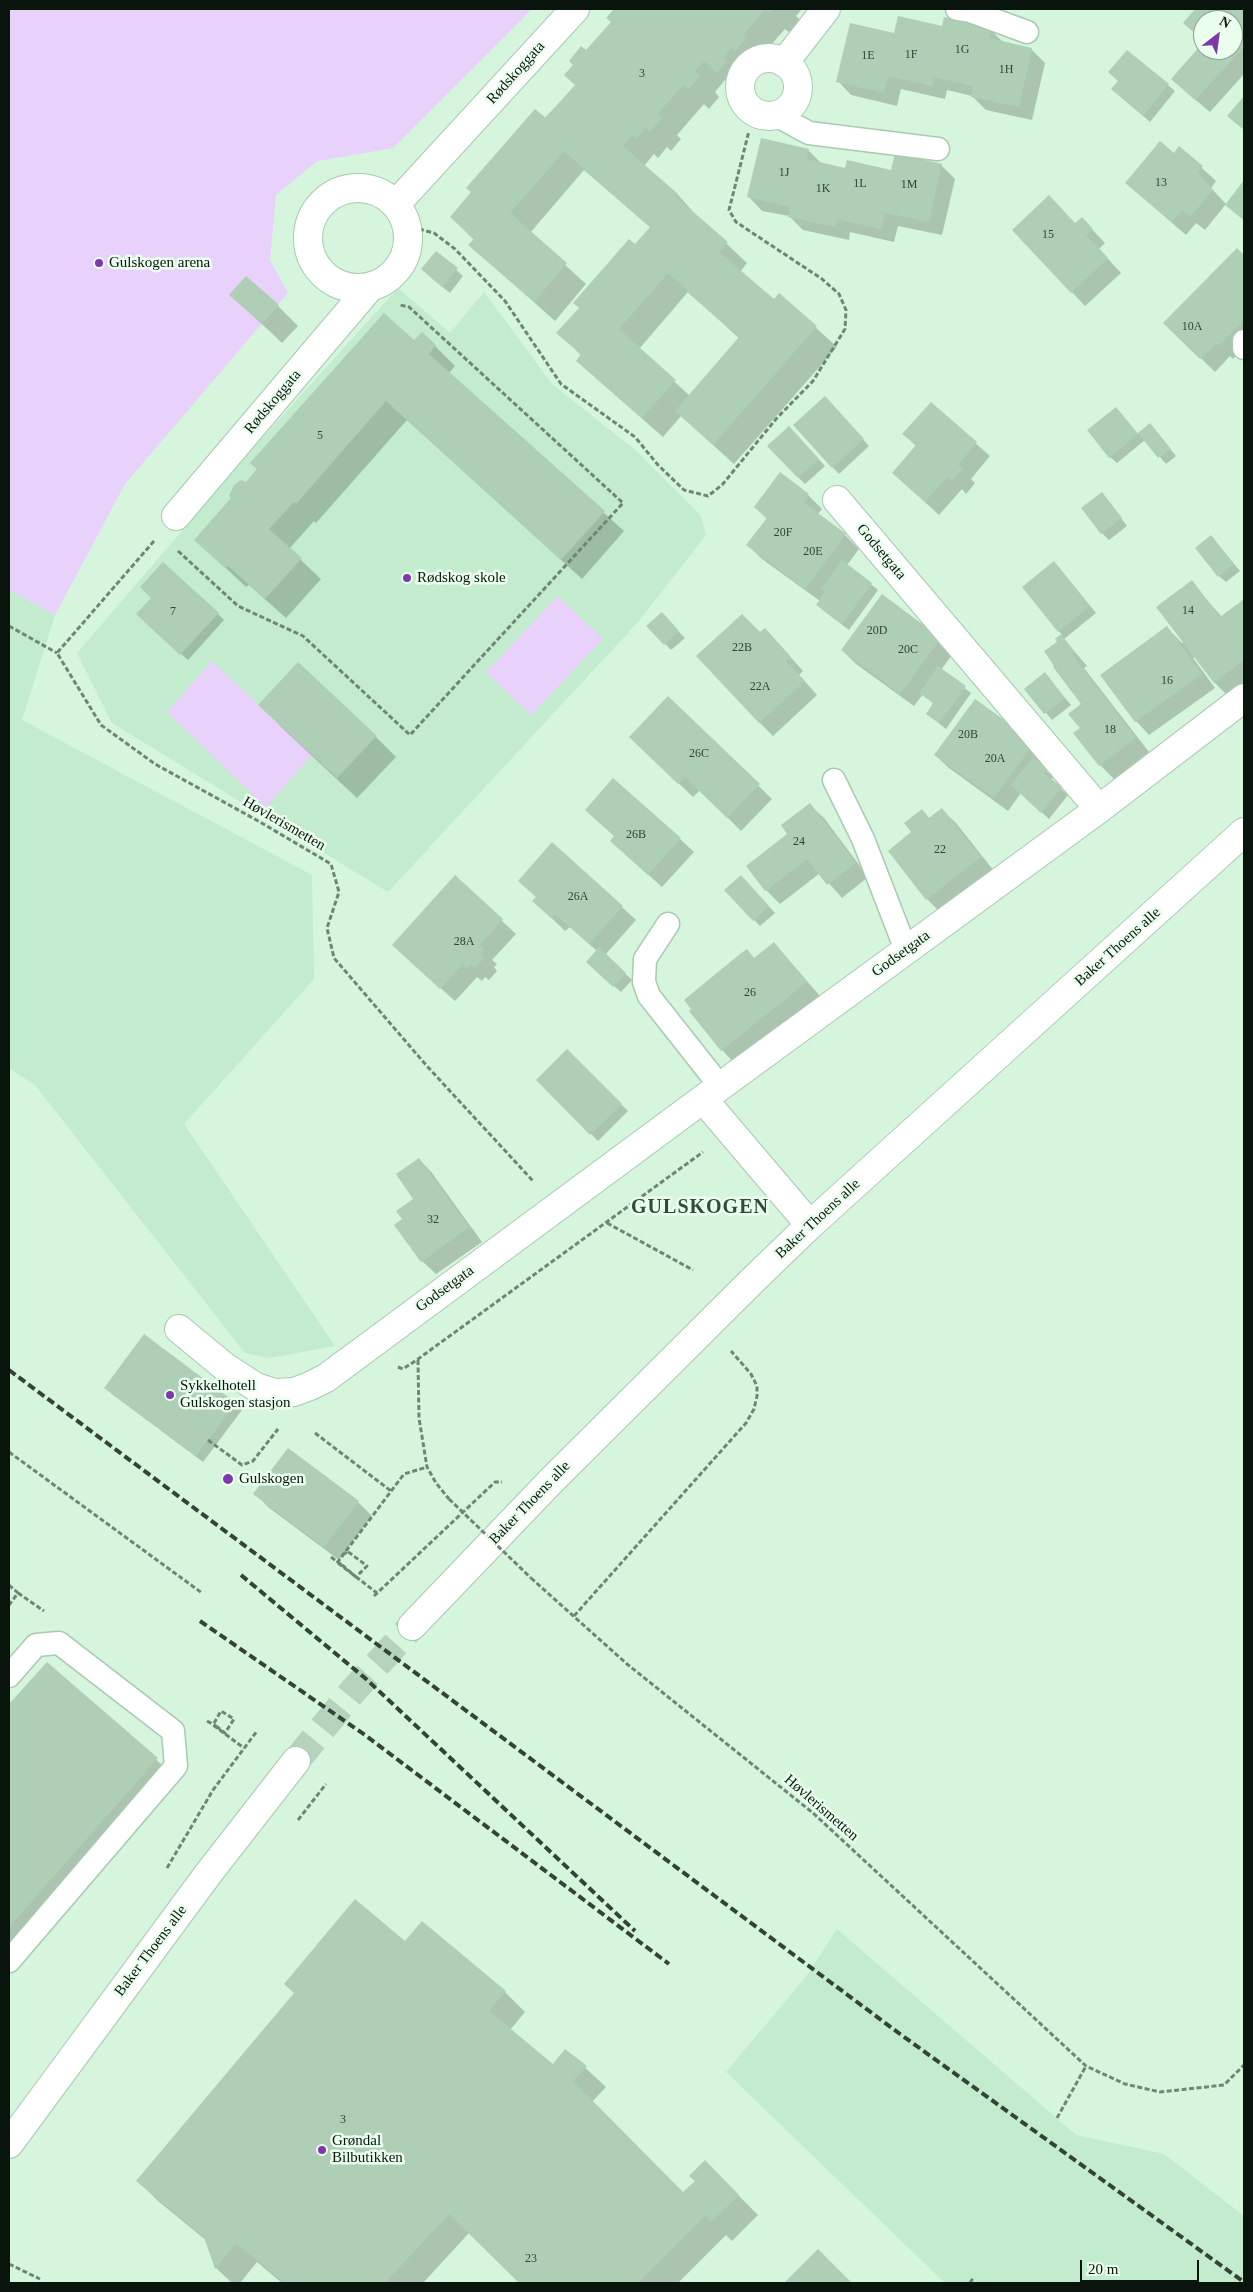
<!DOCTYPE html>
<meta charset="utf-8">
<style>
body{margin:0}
#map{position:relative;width:1253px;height:2292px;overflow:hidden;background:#d5f5dc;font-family:Georgia,serif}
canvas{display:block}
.frame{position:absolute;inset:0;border:10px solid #09150c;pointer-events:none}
.north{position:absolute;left:1193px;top:10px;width:50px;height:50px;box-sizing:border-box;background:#ebffef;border:1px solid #91a194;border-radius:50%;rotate:30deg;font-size:14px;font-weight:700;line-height:20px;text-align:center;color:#09150c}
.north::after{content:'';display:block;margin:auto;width:18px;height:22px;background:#7f38ab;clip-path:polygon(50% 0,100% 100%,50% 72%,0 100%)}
.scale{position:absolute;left:1080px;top:2260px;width:119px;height:22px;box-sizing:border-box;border:2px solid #09150c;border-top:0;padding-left:6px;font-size:15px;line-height:18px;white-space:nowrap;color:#09150c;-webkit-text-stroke:4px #ebffef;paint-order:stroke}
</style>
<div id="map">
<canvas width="1253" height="2292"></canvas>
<div class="frame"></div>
<div class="north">N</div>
<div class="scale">20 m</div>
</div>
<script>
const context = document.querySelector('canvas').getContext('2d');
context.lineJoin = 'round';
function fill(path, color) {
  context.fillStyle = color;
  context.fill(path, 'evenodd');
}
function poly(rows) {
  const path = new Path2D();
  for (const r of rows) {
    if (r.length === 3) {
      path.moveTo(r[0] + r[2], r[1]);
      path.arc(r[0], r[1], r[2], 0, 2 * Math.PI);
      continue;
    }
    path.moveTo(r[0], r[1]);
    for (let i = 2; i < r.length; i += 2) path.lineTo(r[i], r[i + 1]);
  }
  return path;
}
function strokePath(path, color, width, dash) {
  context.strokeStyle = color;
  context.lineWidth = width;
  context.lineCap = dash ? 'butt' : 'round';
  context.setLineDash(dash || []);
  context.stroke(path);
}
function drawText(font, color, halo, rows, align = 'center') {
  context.font = font + ' Georgia,serif';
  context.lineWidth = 5;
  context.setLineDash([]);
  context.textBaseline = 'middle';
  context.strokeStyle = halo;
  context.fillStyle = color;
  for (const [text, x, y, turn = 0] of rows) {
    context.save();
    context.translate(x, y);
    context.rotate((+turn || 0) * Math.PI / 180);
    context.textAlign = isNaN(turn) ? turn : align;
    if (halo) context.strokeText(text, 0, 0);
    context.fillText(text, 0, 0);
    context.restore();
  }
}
fill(poly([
 [398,288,450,333,484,292,552,384,634,449,701,516,706,535,638,622,388,892,112,723,77,653,256,445],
 [9,590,55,615,22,720,312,875,314,979,184,1124,335,1346,269,1358,245,1353,35,1085,9,1068],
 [837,1929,1076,2135,1164,2154,1244,2216,1244,2283,945,2283,726,2072,805,1978]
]), '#c3ebcd');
fill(poly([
 [9,9,532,9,393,148,317,161,276,195,270,260,288,293,125,484,55,615,9,590],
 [558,596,603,639,531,715,486,672],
 [212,661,312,755,266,807,167,712]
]), '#e8d1fb');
fill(poly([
 [616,9,642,9,644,11,646,9,802,9,796,16,800,20,789,32,785,29,763,54,766,58,756,70,752,67,743,78,746,82,738,92,725,80,715,92,719,97,709,109,704,104,677,135,681,139,671,151,667,147,658,158,654,154,644,166,678,195,697,216,747,263,740,272,774,301,780,295,837,347,734,464,681,416,663,437,598,380,578,360,582,356,558,333,651,228,584,170,530,233,586,284,555,321,470,245,474,240,451,217,576,85,586,52,612,22,608,18],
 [688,292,740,339,690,396,639,349],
 [1196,9,1244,9,1244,74,1210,112,1186,92,1201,46,1199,37,1184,22],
 [1203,20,1233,20,1233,50,1203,50],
 [943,28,991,30,1004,43,1032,50,1045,63,1032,120,986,110,972,96,947,90,945,99,901,89,897,106,851,95,838,81,895,35],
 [1127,52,1175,91,1150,122,1119,95,1119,81],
 [1180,148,1216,181,1211,188,1226,204,1205,230,1196,223,1186,235,1126,183,1174,155],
 [808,150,822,164,846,169,892,171,941,165,955,179,942,235,898,226,894,242,850,232,849,240,803,230,789,216,762,211,749,197],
 [1244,183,1244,220,1227,205],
 [1082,219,1105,243,1099,249,1121,273,1085,306,1013,230,1076,225],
 [1237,249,1244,257,1244,347,1233,359,1230,356,1215,372,1165,323],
 [436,252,463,276,450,293,429,276],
 [231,295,278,306,298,326,282,343],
 [414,342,435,346,455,366,449,373,624,531,582,579,407,420,316,523,314,521,289,549,321,579,286,618,249,585,246,587,196,540,246,483],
 [831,404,869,446,839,474,794,425],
 [931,404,990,456,971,479,975,483,966,494,962,489,939,515,893,473,916,446,904,434],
 [1122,415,1138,434,1150,425,1176,456,1166,464,1145,440,1117,463,1110,457],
 [795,434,825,466,805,484,798,477],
 [808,495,822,509,818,514,845,535,859,549,847,565,878,590,849,630,824,611,818,605,820,601,762,559,748,545,767,519,755,507],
 [1108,501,1127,526,1109,540,1102,533],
 [1211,537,1240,571,1226,582,1219,576],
 [1060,569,1096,613,1064,639,1087,666,1084,668,1149,752,1114,779,1100,765,1075,733,1081,728,1083,704,1056,639,1062,635,1023,587],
 [1191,582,1222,617,1244,600,1244,684,1228,696,1215,683,1195,657,1193,658,1215,688,1149,735,1136,721,1167,628,1182,643,1184,642],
 [882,596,954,652,941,670,971,693,946,729,927,714,934,704,923,694,914,706,856,664,842,650],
 [218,614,224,620,188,660,144,620],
 [661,614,685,638,671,650,648,626],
 [760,633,778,643,803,671,799,675,817,695,773,736,759,722],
 [1045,674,1071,705,1052,720,1026,689],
 [668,698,772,799,741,831,700,790,693,797,644,750],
 [975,700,1047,757,1041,766,1053,777,1051,780,1068,795,1049,819,1021,793,1008,811,949,768,935,755],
 [279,725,376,737,396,757,357,798],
 [810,805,824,818,868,877,842,898,820,873,780,904,766,890,789,834],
 [586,810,680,839,694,852,662,887,625,854,615,837],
 [942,810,956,823,994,871,941,913,927,899,913,832,922,811,930,819],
 [553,844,636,920,605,955,632,980,621,992,594,969,597,951,570,927,565,931,534,901,537,898],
 [455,877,516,934,492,960,497,964,494,967,497,971,489,980,485,977,482,981,477,977,455,1001,407,958],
 [747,883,775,913,760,926,754,920],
 [774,943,820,996,735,1064,722,1050,747,951,755,959],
 [567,1051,628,1111,598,1141,538,1080],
 [419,1159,432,1173,482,1242,436,1274,422,1261,404,1219,415,1199],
 [112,1394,235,1404,242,1410,203,1462],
 [255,1493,358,1502,372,1516,339,1560,268,1507],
 [47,1664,170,1772,9,1946,9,1706],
 [422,1923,505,1992,525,2012,510,2030,553,2066,566,2050,606,2087,592,2102,683,2194,696,2181,705,2162,758,2215,732,2241,726,2235,678,2283,520,2283,469,2233,423,2283,282,2283,257,2262,240,2283,232,2283,216,2268,207,2241,158,2201,138,2181,405,1943],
 [818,2251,851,2283,786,2283]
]), '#0003');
fill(poly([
 [614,9,773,9,769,13,765,10,744,34,747,37,735,51,732,48,723,58,727,61,717,73,704,61,695,71,700,76,688,90,683,85,658,114,662,118,650,132,646,128,637,139,633,135,623,146,678,194,676,197,728,242,719,252,774,299,779,293,817,326,713,445,675,411,739,337,686,291,687,290,668,273,619,329,676,380,642,418,576,361,581,354,556,333,579,308,573,303,629,239,635,244,650,227,564,151,510,213,567,263,534,302,468,245,474,239,450,217,471,192,466,188,535,109,546,118,575,85,564,75,573,65,569,61,581,46,586,50,611,22,606,18],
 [1195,9,1244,9,1244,47,1195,100,1171,79,1200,46,1194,41,1198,36,1183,23],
 [1203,20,1233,20,1233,50,1203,50],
 [898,16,942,26,944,17,991,29,989,38,1032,48,1019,107,971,97,973,86,934,77,932,86,888,76,884,93,836,82,850,23,894,33],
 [1127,50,1169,84,1143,116,1111,89,1118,81,1108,72],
 [1244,96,1244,130,1227,116],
 [761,138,809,149,806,159,845,168,847,160,891,170,895,153,942,164,929,222,885,213,881,229,837,219,835,227,788,217,790,207,747,197],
 [1160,141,1174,153,1179,146,1203,166,1198,173,1213,190,1190,217,1182,210,1172,222,1125,183],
 [1244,180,1244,214,1241,218,1225,205],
 [1049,195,1075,223,1082,217,1093,229,1086,235,1108,258,1071,293,1012,230],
 [1237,248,1244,255,1244,320,1219,346,1216,344,1200,359,1163,323],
 [436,251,458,268,442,287,421,269],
 [246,276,279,305,262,324,229,295],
 [384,313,414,340,422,332,436,345,429,354,605,511,561,560,386,401,296,504,294,502,269,529,302,558,265,599,228,566,225,568,194,540,231,498,229,496,234,485,241,480,246,482,257,469,250,463],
 [825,396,864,439,832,468,793,425],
 [931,402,977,442,958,465,963,469,952,481,947,477,925,502,892,473,916,445,902,434],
 [1116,407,1138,434,1109,458,1087,430],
 [1150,423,1171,449,1158,458,1138,433],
 [789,426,819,459,798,478,767,446],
 [780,472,809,494,803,502,846,534,805,589,746,545,767,518,754,507],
 [1102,492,1122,518,1101,534,1081,508],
 [1211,535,1234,564,1218,577,1195,548],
 [842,560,872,583,842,624,816,605,825,592,821,589],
 [1054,561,1090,606,1058,632,1022,587],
 [163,562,219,613,180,655,136,614,151,598,140,587],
 [1192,580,1220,617,1244,599,1244,660,1214,683,1156,607],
 [882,594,941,638,900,694,841,650],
 [662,612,679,631,664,645,646,626],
 [742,614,760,632,765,628,791,657,786,661,805,681,759,723,696,656],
 [1167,626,1202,674,1135,722,1100,675],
 [1061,634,1075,652,1072,654,1136,738,1099,766,1073,733,1080,728,1068,714,1081,704,1053,667,1054,666,1044,651,1057,642,1055,639],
 [298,662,377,736,337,778,258,705],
 [938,666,966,686,939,723,926,714,933,703,919,693],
 [1045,672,1065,698,1044,714,1024,689],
 [668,696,760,784,727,818,685,777,678,784,629,737],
 [975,699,1035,742,994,798,934,755],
 [1033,757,1047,770,1044,773,1062,787,1041,813,1011,785],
 [613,778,681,838,648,875,610,841,614,836,585,810],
 [810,803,856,863,827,885,807,859,765,891,746,866,787,834,781,825],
 [942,808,981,857,926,900,888,851,911,832,904,823,922,809,929,818],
 [552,842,623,906,589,944,555,914,551,918,532,901,536,897,518,881],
 [455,875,503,919,480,945,484,949,481,953,485,957,475,968,471,964,467,968,463,964,440,989,392,945],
 [741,875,769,906,753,921,724,890],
 [774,942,807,982,721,1051,689,1011,691,1009,684,1000,740,954,747,949,754,958],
 [599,947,626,973,613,987,586,962],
 [567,1049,622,1104,590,1135,536,1080],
 [419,1158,469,1227,421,1262,394,1225,402,1219,396,1211,413,1199,396,1174],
 [144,1334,236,1403,196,1456,104,1388],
 [288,1448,359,1501,324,1547,253,1494],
 [47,1662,158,1758,9,1927,9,1704],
 [355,1899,405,1941,422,1921,506,1991,489,2011,553,2064,565,2049,587,2066,573,2081,683,2192,695,2181,689,2176,705,2160,739,2195,711,2222,705,2216,638,2283,519,2283,449,2214,385,2283,285,2283,236,2243,215,2269,204,2237,136,2181,294,1993,284,1984],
 [818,2249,852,2283,784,2283]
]), '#afceb6');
strokePath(poly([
 [296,1761,353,1691,412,1626]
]), '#b6d3bd', 28, [28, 14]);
const lane = poly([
 [957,9,970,11,1027,32],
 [776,115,809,133,938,149],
 [1244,341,1244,348],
 [834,780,863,839,906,950],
 [668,924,645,959,644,982,649,996,720,1086],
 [9,1676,36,1645,59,1643,173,1731,176,1766,9,1961]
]);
const street = poly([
 [769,87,29],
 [784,63,826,9],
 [358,238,50],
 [396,204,575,9],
 [837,500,1099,809],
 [176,516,370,287],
 [703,1099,1099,809,1244,698],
 [179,1329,225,1367,256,1387,275,1393,294,1392,310,1386,326,1378,703,1099,810,1225],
 [412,1626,551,1481,753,1280,810,1225,1244,832],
 [9,2144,208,1874,296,1761]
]);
strokePath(lane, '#a9c9b0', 25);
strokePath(street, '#a9c9b0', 30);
strokePath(poly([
 [419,229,434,233,455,249,505,301,561,384,635,437,658,465,684,490,708,496,722,485,776,419,813,381,845,329,846,310,839,294,822,279,736,222,729,210,749,131],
 [154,541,57,653,101,725,155,764,260,822,331,864,339,892,327,928,334,958,426,1065,533,1181],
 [178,551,238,606,303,636,410,735,623,503,409,307,400,305],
 [9,626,57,653],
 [607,1223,693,1270],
 [418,1360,419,1418,427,1467,436,1483,449,1499],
 [398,1367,403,1369,418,1359,703,1152],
 [315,1433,391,1491],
 [208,1440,242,1465,253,1461,278,1429],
 [9,1452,202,1593],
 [337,1563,404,1474,427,1467],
 [338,1563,377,1593],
 [342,1565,356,1577,367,1566,347,1551,345,1554],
 [531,1578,627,1664,813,1813,1086,2066,1125,2084,1160,2092,1224,2085,1244,2065],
 [9,1585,18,1593,9,1605],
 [18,1593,44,1611],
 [374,1596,495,1482,502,1482],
 [574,1616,746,1423,754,1409,757,1396,757,1386,751,1374,731,1351],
 [216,1726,225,1733,234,1719,221,1711,213,1725,244,1748],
 [298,1820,326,1784],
 [167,1868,213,1790,257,1731],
 [1057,2118,1086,2066],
 [9,2264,40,2279],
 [970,2283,973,2278]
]), '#6f8674', 3, [5, 2.5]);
strokePath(lane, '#fff', 22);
strokePath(street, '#fff', 28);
strokePath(poly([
 [9,1370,900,2034,1244,2282],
 [241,1575,365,1678,635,1931],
 [200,1621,365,1735,669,1964]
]), '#334337', 4, [8, 4]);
strokePath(poly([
 [449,1499,531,1578],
 [331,1557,342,1565],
 [207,1721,216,1726]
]), '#6f8674', 3, [5, 2.5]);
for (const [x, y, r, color] of [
 [99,263,5,"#7f38ab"],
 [407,578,5,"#7f38ab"],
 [170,1395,5,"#7f38ab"],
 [228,1479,6,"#7f38ab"],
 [322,2150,5,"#7f38ab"]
]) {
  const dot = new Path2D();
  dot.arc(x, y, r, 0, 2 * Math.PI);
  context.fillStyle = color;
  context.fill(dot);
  strokePath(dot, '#ebffef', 2);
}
drawText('12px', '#324336', null, [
 ["1G",962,50],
 ["1F",911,55],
 ["1E",868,56],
 ["1H",1006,70],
 ["3",642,74],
 ["1J",784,173],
 ["13",1161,183],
 ["1L",860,184],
 ["1M",909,185],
 ["1K",823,189],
 ["15",1048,235],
 ["10A",1192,327],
 ["5",320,436],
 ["20F",783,533],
 ["20E",813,552],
 ["14",1188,611],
 ["7",173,612],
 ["20D",877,631],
 ["22B",742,648],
 ["20C",908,650],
 ["16",1167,681],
 ["22A",760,687],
 ["18",1110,730],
 ["20B",968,735],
 ["26C",699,754],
 ["20A",995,759],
 ["26B",636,835],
 ["24",799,842],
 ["22",940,850],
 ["26A",578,897],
 ["28A",464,942],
 ["26",750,993],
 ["32",433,1220],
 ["3",343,2120],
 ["23",531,2259]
]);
drawText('15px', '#09150c', '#ebffef', [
 ["Rødskoggata",516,73,-48],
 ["Rødskoggata",273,402,-50],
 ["Godsetgata",881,552,50],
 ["Høvlerismetten",284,824,30],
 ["Baker Thoens alle",1118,947,-42],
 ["Godsetgata",901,954,-36],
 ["Baker Thoens alle",818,1219,-43],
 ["Godsetgata",445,1289,-36],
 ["Baker Thoens alle",530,1503,-46],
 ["Høvlerismetten",821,1808,41],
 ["Baker Thoens alle",151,1951,-53]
]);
drawText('15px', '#09150c', '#ebffef', [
 ["Gulskogen arena",109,263],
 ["Rødskog skole",417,578],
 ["Sykkelhotell",180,1386],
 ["Gulskogen stasjon",180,1403],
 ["Gulskogen",239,1479],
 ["Grøndal",332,2141],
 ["Bilbutikken",332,2158]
], 'left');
context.letterSpacing = '1px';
drawText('bold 20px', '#304c38', '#ebffef', [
 ["GULSKOGEN",700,1208]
]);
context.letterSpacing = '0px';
</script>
